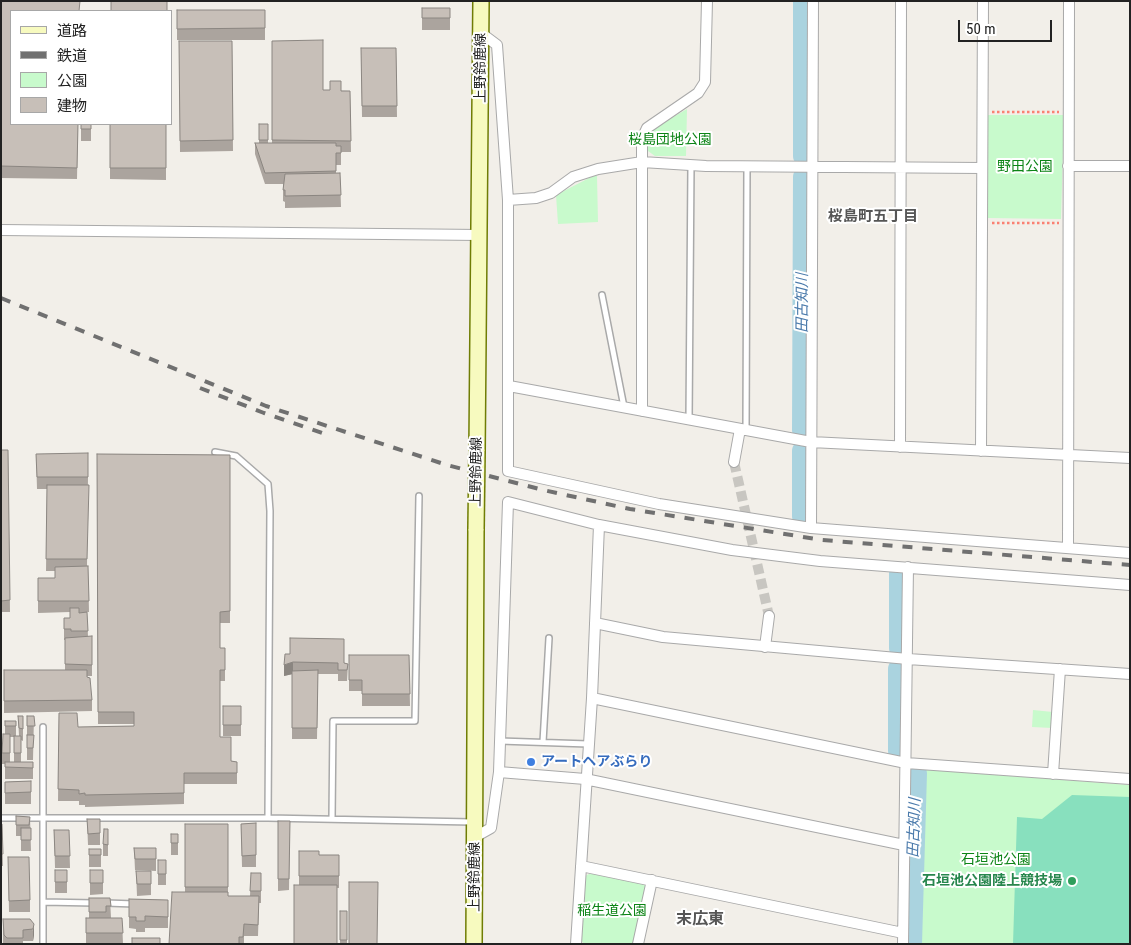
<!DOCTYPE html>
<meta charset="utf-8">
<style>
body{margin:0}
#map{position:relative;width:1131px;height:945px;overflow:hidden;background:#f2efe9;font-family:"Roboto Condensed","Noto Sans JP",sans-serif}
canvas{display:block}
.frame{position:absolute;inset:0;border:2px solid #222;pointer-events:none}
.legend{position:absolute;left:10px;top:10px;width:162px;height:115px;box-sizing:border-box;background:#fff;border:1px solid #a7a7a7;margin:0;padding:6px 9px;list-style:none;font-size:15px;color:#222}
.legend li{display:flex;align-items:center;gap:10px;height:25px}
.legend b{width:25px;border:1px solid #a7a7a7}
.scale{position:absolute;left:958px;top:20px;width:94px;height:22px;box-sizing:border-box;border:2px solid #222;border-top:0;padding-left:6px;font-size:15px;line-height:18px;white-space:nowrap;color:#222;-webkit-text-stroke:4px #fff;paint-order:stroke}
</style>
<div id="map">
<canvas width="1131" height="945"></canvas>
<div class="frame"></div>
<ul class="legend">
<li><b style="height:6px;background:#f7fabf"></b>道路</li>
<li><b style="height:6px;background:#707070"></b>鉄道</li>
<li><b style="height:14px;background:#c8facc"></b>公園</li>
<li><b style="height:14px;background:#c7bfb8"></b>建物</li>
</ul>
<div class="scale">50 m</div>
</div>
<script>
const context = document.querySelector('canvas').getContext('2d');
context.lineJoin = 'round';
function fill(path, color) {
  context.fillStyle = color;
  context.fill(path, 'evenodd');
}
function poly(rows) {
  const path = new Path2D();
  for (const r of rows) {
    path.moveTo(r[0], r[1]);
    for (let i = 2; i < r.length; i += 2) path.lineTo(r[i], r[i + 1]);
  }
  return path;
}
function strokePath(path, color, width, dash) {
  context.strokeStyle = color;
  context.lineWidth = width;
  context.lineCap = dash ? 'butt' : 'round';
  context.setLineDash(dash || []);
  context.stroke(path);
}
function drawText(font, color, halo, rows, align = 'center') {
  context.font = font + ' "Roboto Condensed","Noto Sans JP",sans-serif';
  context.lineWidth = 4;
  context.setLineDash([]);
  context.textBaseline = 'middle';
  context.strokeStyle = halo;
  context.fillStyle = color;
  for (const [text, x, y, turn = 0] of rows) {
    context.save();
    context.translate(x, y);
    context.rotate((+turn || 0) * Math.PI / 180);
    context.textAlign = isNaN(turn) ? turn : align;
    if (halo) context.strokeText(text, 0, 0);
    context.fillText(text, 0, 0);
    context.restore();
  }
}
fill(poly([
 [687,109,686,156,655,156,648,151,648,138,654,128],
 [988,115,1064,115,1061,219,988,218],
 [593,176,597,176,598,222,558,224,556,195],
 [1033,710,1053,712,1052,728,1032,727],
 [918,769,1130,785,1130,944,911,944,913,775],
 [591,873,647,885,634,944,584,944,581,940,585,876]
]), '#c8facc');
fill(poly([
 [1072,795,1130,797,1130,944,1013,944,1017,817,1042,819]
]), '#88e0be');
strokePath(poly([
 [804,1,804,156],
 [803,430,804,177],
 [803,516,803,451],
 [900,648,900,574],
 [899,669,899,751,900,753],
 [911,944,916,773]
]), '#aad3df', 22);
strokePath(poly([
 [734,462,769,616]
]), '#c8c6c1', 10, [10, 5]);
const service = poly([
 [602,295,624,407],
 [689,420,691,165],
 [746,430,747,166],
 [215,452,236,456,268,484,270,511,268,818],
 [43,727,43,944],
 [500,741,588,744],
 [543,742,549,638],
 [1,818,268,818,472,822],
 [332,819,333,721,415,721,419,496],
 [43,902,95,903],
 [106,903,135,904]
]);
const minor = poly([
 [481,33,497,45,508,200,508,471,659,504,811,528,1130,553],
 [1068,166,1130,166],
 [508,200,536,198,551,193,573,177,598,169,642,162,706,166,982,168],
 [1,230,480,235],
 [509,386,811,442,1130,458],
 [642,411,642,139,647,128,698,93,705,82,707,1],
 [900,447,901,1],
 [981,451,983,1],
 [734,462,740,429],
 [811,528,813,1],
 [1068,547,1069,1],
 [595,623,663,637,908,659,1130,674],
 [765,647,769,616],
 [592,698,906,763,1130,779],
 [499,772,585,779,904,845],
 [1053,774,1060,669],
 [475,837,491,828,499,772,508,502,599,525,732,550,820,561,1130,585],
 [581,866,903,933],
 [576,944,592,698,599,525],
 [638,944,652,880],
 [903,944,908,567]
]);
const secondary = poly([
 [477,451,481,1],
 [474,944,476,529]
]);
strokePath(service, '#a9a9a9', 8);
strokePath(minor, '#a9a9a9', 12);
strokePath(secondary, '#707d05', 18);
strokePath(poly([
 [992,112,1059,112],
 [992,223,1059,223]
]), '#fa8072', 2.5, [2.5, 2.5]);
strokePath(service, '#fff', 5);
strokePath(minor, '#fff', 10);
strokePath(secondary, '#f7fabf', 15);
strokePath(poly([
 [1,298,266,406,447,465,543,490,630,509,822,540,1130,565],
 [200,388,264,413,322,433]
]), '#707070', 4, [10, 10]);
const secondaryBridge = poly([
 [476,529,477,451]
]);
strokePath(secondaryBridge, '#707d05', 18, []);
strokePath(secondaryBridge, '#f7fabf', 15);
fill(poly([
 [1,1,78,124,77,179,1,178],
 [422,8,450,8,450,30,422,30],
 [177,10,265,10,265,40,177,40],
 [179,41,232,41,233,151,180,152],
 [272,41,323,90,350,91,351,152,341,152,341,165,336,165,336,173,340,173,341,207,285,208,285,202,283,201,283,184,265,184,255,154,255,143,259,143,259,124,268,124,268,143,272,143],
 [361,48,396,48,397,117,362,117],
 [81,124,91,124,91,141,81,141],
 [110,124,166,124,166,180,110,179],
 [1,450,8,450,10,612,1,612],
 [36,454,88,477,87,566,88,566,89,612,79,612,87,612,88,637,92,648,92,676,87,676,92,700,92,711,4,713,4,670,65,670,65,640,64,640,64,618,70,618,70,612,38,613,38,578,55,578,55,571,46,571,47,489,37,489],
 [97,454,230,455,230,623,220,623,220,648,225,648,225,681,220,681,220,737,231,761,237,762,237,784,184,784,184,804,85,807,85,805,79,805,79,801,58,801,59,713,78,727,134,726,134,724,98,724],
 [290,654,348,664,347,681,338,681,338,674,318,674,317,739,292,739,292,674,284,676],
 [349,655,409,655,410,706,362,706,362,691,349,691],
 [223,706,241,706,241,736,223,736],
 [18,716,23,716,23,741,21,740,21,762,33,762,33,779,5,779,5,764,2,764,2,753,5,734,5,721,16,721,16,736,19,736],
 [10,737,14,737,14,762,10,762],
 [27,716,34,716,33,760,27,760],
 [31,781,31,804,5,804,5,782],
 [16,816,30,817,31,851,21,851,21,836,16,836],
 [87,819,100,833,100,845,88,845],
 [278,821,290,821,289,890,278,891],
 [256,823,256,867,242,867,241,824],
 [1,824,2,824,3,866,1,866],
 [185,824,228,824,228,896,250,896,251,873,261,873,261,903,259,903,258,936,244,936,244,944,169,944,185,892],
 [108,829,108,856,103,856,103,844],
 [54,830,69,830,70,868,55,868],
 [171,834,178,834,178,855,171,855],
 [134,848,156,848,156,871,135,870],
 [89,849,101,849,101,867,89,867],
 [299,851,319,855,339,855,339,888,299,885],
 [8,857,30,900,30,912,9,912],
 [158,860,166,874,166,885,158,885],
 [55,870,67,870,67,893,55,893],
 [90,870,103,870,103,894,90,895],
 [136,871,151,871,151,895,137,896],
 [89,898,110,898,111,918,122,918,123,944,86,944,86,918,89,918],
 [129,899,168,900,168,928,145,928,145,932,136,932,136,929,129,928],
 [340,911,347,911,347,944,340,944],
 [3,919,30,919,34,935,33,941,23,941,23,944,3,944]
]), '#aba49e');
fill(poly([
 [293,662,293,674,284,676,284,665],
 [34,924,34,935,33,941,33,929]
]), '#8b8681');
const building = poly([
 [1,1,80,1,79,11,11,11,11,124,78,124,77,168,1,166,1,1],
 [111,1,167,1,167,11,111,11,111,1],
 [422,8,450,8,450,18,422,18,422,8],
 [177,10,265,10,265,28,177,29,177,10],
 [323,40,323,90,330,90,330,81,341,81,341,91,350,91,351,141,272,140,272,41,323,40],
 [179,41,232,41,233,140,180,141,179,41],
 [361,48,396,48,397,106,362,106,361,48],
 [81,124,91,124,91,129,81,129,81,124],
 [110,124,166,124,166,168,110,168,110,124],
 [259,124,268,124,268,140,259,140,259,124],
 [255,143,336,143,336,146,341,146,341,153,336,153,336,171,265,173,255,143],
 [340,173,341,195,285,196,285,190,283,190,285,174,340,173],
 [1,450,8,450,10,600,1,601,1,450],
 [88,453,88,477,37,477,36,454,88,453],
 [97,454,230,455,230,611,220,612,220,648,225,648,225,670,220,670,220,737,231,737,231,761,237,762,237,773,184,773,184,793,85,795,85,793,79,794,79,790,58,789,59,713,77,713,78,727,134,726,134,712,98,712,97,454],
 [47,485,89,485,87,559,46,559,47,485],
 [88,566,89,601,38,601,38,578,55,578,55,567,88,566],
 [70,608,79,608,79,613,87,612,88,631,71,631,71,629,64,629,64,618,70,618,70,608],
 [92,636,92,665,65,664,65,638,92,636],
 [290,638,344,639,344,663,348,664,347,670,338,670,338,663,293,662,284,665,285,654,290,654,290,638],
 [349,655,409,655,410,694,362,694,362,680,349,680,349,655],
 [4,670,87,670,87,677,90,678,92,700,4,701,4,670],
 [318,670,317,728,292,728,292,671,318,670],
 [223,706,241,706,241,725,223,725,223,706],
 [18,716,23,716,23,729,19,728,18,716],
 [27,716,34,716,35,726,27,726,27,716],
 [5,721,16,721,16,726,5,726,5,721],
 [3,734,10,734,10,753,2,753,3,734],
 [27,735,34,735,33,748,27,748,27,735],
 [14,736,21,736,21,753,14,753,14,736],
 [5,762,33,762,33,768,5,767,5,762],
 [31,781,31,792,5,793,5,782,31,781],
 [16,816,30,817,29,825,16,825,16,816],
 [87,819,100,819,100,833,88,834,87,819],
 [278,821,290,821,289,879,278,879,278,821],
 [256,823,256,855,242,856,241,824,256,823],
 [1,824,2,824,3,854,1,854,1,824],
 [185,824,228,824,228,887,185,887,185,824],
 [21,828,31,828,31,840,21,840,21,828],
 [104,829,108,829,108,845,103,844,104,829],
 [54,830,69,830,70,856,55,856,54,830],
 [171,834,178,834,178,843,171,843,171,834],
 [134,848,156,848,156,859,135,859,134,848],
 [89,849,101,849,101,855,89,855,89,849],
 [299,851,319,851,319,855,339,855,339,876,299,876,299,851],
 [8,857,29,857,30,900,9,901,8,857],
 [158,860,166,860,166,874,158,874,158,860],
 [55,870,67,870,67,882,55,882,55,870],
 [90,870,103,870,103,883,90,883,90,870],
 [136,871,151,871,151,884,137,884,136,871],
 [251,873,261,873,261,891,250,891,251,873],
 [349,882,378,882,377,944,349,944,349,882],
 [294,885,337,885,337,944,294,944,294,885],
 [172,892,228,892,228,896,259,896,258,925,244,924,243,937,239,937,239,944,169,944,172,892],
 [89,898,110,898,111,906,106,906,106,912,89,912,89,898],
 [129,899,168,900,168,917,145,916,145,921,136,921,136,917,129,917,129,899],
 [340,911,347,911,347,940,340,940,340,911],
 [86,918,122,918,123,933,86,933,86,918],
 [3,919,30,919,34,924,33,929,23,930,23,938,7,938,4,935,3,919],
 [132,938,160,938,160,944,132,944,132,938]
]);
fill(building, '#c7bfb8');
strokePath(building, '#8b8681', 1);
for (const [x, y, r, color] of [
 [531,762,5,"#3f7fe0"],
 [1072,881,5,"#2e9e5b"]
]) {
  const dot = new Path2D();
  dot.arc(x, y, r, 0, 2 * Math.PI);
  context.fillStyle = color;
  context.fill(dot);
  strokePath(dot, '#fff', 2);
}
drawText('14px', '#222', '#fff', [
 ["上野鈴鹿線",481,68,-90],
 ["上野鈴鹿線",477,472,-89],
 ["上野鈴鹿線",475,877,-90]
]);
drawText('14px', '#0c8416', '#fff', [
 ["桜島団地公園",670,140],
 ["野田公園",1025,167],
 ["石垣池公園",996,860],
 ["稲生道公園",612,911]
]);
drawText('bold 14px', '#366cbe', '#fff', [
 ["アートヘアぶらり",541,762]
], 'left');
drawText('bold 14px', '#27864d', '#fff', [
 ["石垣池公園陸上競技場",1062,881]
], 'right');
drawText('bold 15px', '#555', '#fff', [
 ["桜島町五丁目",873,217]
]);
drawText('italic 15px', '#4a7aab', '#fff', [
 ["田古知川",803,303,-90],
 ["田古知川",915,828,-88]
]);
drawText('bold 16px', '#555', '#fff', [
 ["末広東",700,920]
]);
</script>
